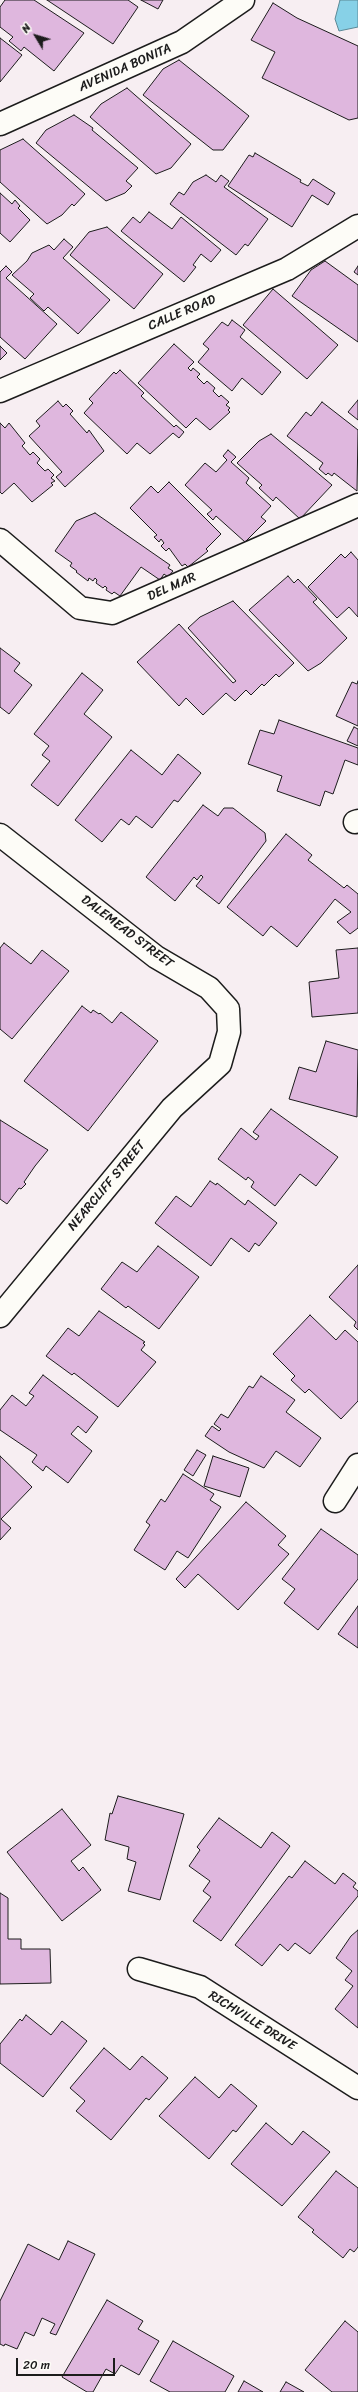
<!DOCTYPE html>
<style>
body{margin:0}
#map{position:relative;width:358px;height:2392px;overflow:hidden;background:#f7eef2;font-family:Sriracha,sans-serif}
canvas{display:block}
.north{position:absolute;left:16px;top:16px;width:40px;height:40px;-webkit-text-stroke:3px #fdfcf7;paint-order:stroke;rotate:308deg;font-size:11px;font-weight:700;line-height:16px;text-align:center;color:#1c1c1c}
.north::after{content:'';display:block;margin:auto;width:14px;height:18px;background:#1c1c1c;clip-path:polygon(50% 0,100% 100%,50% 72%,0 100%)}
.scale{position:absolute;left:16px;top:2358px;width:99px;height:18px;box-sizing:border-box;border:2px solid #1c1c1c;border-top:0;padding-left:5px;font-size:12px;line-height:14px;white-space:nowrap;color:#1c1c1c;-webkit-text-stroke:3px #fdfcf7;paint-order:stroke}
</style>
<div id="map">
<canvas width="358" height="2392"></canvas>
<div class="north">N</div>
<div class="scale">20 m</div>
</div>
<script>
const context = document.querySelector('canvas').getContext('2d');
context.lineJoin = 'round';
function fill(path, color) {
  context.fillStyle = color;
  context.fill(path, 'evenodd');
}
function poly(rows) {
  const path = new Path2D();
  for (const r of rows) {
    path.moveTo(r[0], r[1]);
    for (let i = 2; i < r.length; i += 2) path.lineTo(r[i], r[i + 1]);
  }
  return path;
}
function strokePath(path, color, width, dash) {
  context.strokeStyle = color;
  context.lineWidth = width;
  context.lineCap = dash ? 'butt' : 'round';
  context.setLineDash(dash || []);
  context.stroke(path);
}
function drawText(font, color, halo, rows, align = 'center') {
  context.font = font + ' Sriracha,sans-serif';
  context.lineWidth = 4;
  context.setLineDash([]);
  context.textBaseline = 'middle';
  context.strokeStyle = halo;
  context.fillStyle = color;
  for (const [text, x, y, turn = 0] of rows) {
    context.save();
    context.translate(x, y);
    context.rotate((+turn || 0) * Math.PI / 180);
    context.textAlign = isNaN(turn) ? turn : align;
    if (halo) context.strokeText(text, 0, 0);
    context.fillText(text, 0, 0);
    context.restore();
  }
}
const water = poly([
 [340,0,358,0,358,27,339,31,335,19,340,0]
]);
fill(water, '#87d1e7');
strokePath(water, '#5c8996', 1);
const building = poly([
 [5,0,34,0,84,33,54,71,24,47,21,51,9,41,13,37,0,27,0,7,5,0],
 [47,0,128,0,138,7,113,44,47,0],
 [141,0,163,0,158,9,141,0],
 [273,3,297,18,358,46,358,118,349,120,262,78,275,52,251,40,273,3],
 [0,38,22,55,0,82,0,38],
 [179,60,249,116,223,150,213,150,143,95,163,69,179,60],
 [127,88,191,144,171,168,156,174,90,117,101,104,127,88],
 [74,115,93,128,92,130,138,168,126,181,132,186,125,193,106,201,36,143,46,130,74,115],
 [23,139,85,194,74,206,72,204,62,215,47,224,0,182,0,150,23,139],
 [255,153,301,180,300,182,308,186,313,179,335,193,328,205,312,195,292,227,228,186,249,155,253,157,255,153],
 [206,175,216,182,221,175,229,181,224,187,268,219,248,246,245,244,236,255,170,204,179,192,184,195,193,182,206,175],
 [0,193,12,204,15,200,20,206,18,208,30,220,10,242,0,233,0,193],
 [149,212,172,229,181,217,221,250,211,262,201,254,193,265,196,267,184,282,121,231,133,217,140,223,149,212],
 [107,227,163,274,134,309,70,255,89,232,107,227],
 [64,239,73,247,63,258,110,300,78,334,48,307,44,311,30,298,34,294,12,275,27,261,32,253,49,245,54,250,64,239],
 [325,261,358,285,358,342,292,296,311,270,325,261],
 [6,266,12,272,6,278,57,324,25,359,0,337,0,272,6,266],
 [358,266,358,275,354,272,358,266],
 [273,289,338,345,307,379,243,325,273,289],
 [232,320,245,330,240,337,281,372,262,395,242,378,232,391,198,362,209,349,203,344,222,322,228,326,232,320],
 [174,344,194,362,188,368,191,371,193,368,200,374,197,377,204,384,207,381,215,388,213,391,219,397,221,395,229,402,226,405,230,408,228,410,230,412,210,430,196,418,186,428,138,383,174,344],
 [0,346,7,353,0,360,0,346],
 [120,370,144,393,141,396,174,427,176,425,184,432,179,438,173,433,150,454,137,443,127,454,84,413,93,403,89,399,114,372,116,374,120,370],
 [358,400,358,420,348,412,358,400],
 [58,401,63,407,66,404,73,411,70,414,87,433,89,430,104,451,65,487,56,477,62,472,29,436,40,426,36,421,58,401],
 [322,402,358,430,357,491,334,473,332,476,328,473,326,475,319,469,323,463,287,436,306,412,311,416,322,402],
 [0,423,5,428,9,423,25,443,22,446,30,455,33,452,40,459,37,463,45,471,48,469,54,475,51,478,55,481,51,483,53,485,32,502,14,483,2,494,0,492,0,423],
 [271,434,332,485,300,519,276,497,273,501,259,488,262,485,237,463,259,441,271,434],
 [228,450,236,457,231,462,249,478,246,483,271,506,261,517,266,521,245,542,216,516,213,520,207,514,212,510,185,485,205,463,216,472,227,460,223,456,228,450],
 [169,482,221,534,206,549,208,551,188,567,185,564,182,566,169,548,166,551,161,546,164,543,161,539,159,542,154,537,157,535,130,508,151,486,158,493,169,482],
 [95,513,170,565,168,568,173,571,168,577,164,574,160,580,141,567,120,596,114,592,112,594,106,590,107,588,105,586,103,588,96,583,97,580,95,578,93,581,89,578,88,581,76,572,77,571,70,566,72,563,55,551,76,521,95,513],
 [351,552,358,560,358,617,349,607,337,618,308,587,341,554,345,558,351,552],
 [288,576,294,583,298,579,317,599,313,602,347,638,321,663,308,671,249,610,288,576],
 [233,601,294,663,279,677,276,674,264,686,262,684,251,695,246,690,235,701,226,693,203,715,186,698,179,706,137,662,179,624,233,683,236,681,188,628,200,617,233,601],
 [0,648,20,663,14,671,32,685,9,714,0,707,0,648],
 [82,673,103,690,84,714,112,737,58,806,31,785,50,761,42,755,49,746,34,734,82,673],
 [358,681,358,726,336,716,352,682,357,684,358,681],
 [279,720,358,748,358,765,345,760,333,794,325,791,320,806,277,791,282,776,248,764,260,730,274,734,279,720],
 [354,727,358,729,358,746,347,741,354,727],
 [131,750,162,775,178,754,201,773,178,802,174,800,152,828,136,816,129,825,121,819,102,842,75,820,131,750],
 [203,805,218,816,224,808,233,808,265,833,266,841,219,904,196,886,203,877,201,875,197,880,194,877,175,901,146,877,203,805],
 [286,834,312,855,308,860,344,888,347,885,358,894,358,928,350,934,337,922,351,912,335,899,297,947,271,926,263,936,227,907,286,834],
 [4,943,31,964,42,950,69,971,12,1039,0,1029,0,948,4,943],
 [358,948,358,1013,312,1017,309,982,339,978,336,950,358,948],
 [82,1006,91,1013,93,1010,99,1014,100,1013,112,1023,121,1012,158,1041,88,1131,24,1081,82,1006],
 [326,1041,358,1050,357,1117,289,1099,299,1067,316,1072,326,1041],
 [271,1109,338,1157,316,1186,300,1174,275,1206,251,1187,254,1182,248,1177,246,1180,218,1159,241,1128,256,1140,259,1136,253,1132,271,1109],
 [0,1120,48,1150,35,1166,24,1182,26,1184,21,1189,19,1188,7,1204,0,1199,0,1120],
 [210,1181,216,1185,217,1183,245,1205,248,1200,277,1223,259,1246,255,1243,249,1252,231,1238,211,1266,155,1223,176,1196,191,1207,210,1181],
 [158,1246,199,1277,159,1329,128,1306,126,1308,101,1289,122,1262,137,1272,158,1246],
 [358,1265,358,1330,354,1326,356,1322,329,1297,358,1265],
 [99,1311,145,1342,143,1343,145,1345,141,1350,156,1362,118,1407,74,1373,72,1375,46,1356,68,1328,79,1336,99,1311],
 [310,1315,336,1340,345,1330,358,1342,358,1401,341,1419,309,1389,305,1393,291,1380,295,1376,273,1354,310,1315],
 [43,1375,98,1417,86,1433,78,1426,71,1434,92,1451,68,1483,46,1466,43,1471,32,1462,37,1455,0,1430,0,1410,12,1395,26,1406,34,1396,29,1393,43,1375],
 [261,1376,295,1400,286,1412,321,1438,300,1467,276,1451,264,1468,229,1452,205,1436,212,1426,219,1431,221,1429,214,1424,221,1414,228,1418,249,1386,253,1388,261,1376],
 [197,1450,206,1455,193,1476,184,1470,197,1450],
 [0,1456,32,1487,1,1519,11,1528,0,1540,0,1456],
 [213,1456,249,1468,240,1497,204,1486,213,1456],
 [183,1474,214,1494,210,1500,221,1507,188,1558,177,1551,165,1570,134,1550,150,1525,146,1522,161,1499,165,1502,183,1474],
 [246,1502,286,1536,278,1545,289,1554,238,1610,198,1574,185,1588,176,1579,246,1502],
 [321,1529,358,1555,358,1579,318,1630,284,1603,295,1589,282,1579,321,1529],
 [358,1606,358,1648,338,1634,358,1606],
 [118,1796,184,1814,160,1900,128,1891,136,1862,127,1859,129,1847,105,1840,110,1813,112,1814,118,1796],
 [62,1809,91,1845,71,1861,79,1871,83,1867,101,1890,62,1921,7,1852,62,1809],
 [219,1818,261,1848,272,1832,290,1846,221,1941,193,1921,211,1897,203,1891,210,1881,189,1866,200,1850,197,1847,219,1818],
 [305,1861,335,1884,343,1873,356,1883,353,1887,358,1891,358,1896,310,1954,295,1943,288,1951,280,1944,262,1966,235,1945,289,1876,292,1878,305,1861],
 [0,1893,8,1898,8,1939,21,1939,21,1949,50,1949,51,1983,0,1984,0,1893],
 [358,1930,358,2028,335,2009,353,1986,345,1980,352,1971,336,1958,351,1936,358,1930],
 [26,2015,51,2035,62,2021,87,2041,43,2097,0,2063,0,2044,20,2019,22,2021,26,2015],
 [104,2048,130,2070,142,2056,168,2078,149,2100,146,2098,111,2140,76,2111,85,2101,70,2088,104,2048],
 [195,2077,219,2098,231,2084,257,2106,236,2132,233,2130,209,2159,159,2116,195,2077],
 [266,2123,292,2145,303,2131,330,2152,282,2206,231,2164,266,2123],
 [336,2171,358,2188,358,2247,354,2252,350,2249,343,2258,312,2232,314,2230,298,2217,336,2171],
 [68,2241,95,2254,56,2335,50,2333,55,2324,42,2318,34,2336,25,2332,17,2349,5,2344,4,2346,0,2344,0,2301,28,2244,59,2260,68,2241],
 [107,2300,143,2321,138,2329,159,2341,139,2375,121,2365,115,2374,106,2369,93,2392,87,2392,62,2377,107,2300],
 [345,2321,358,2332,358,2392,332,2392,305,2370,345,2321],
 [173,2341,234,2376,225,2392,170,2392,150,2381,173,2341],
 [244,2381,263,2392,238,2392,244,2381],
 [286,2382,304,2392,280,2392,286,2382]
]);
fill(building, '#dfb7de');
strokePath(building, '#1c1c1c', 1);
const street = poly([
 [0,124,182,42,243,0],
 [0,391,287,269,358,226],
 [0,540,80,608,112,613,358,505],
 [355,822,358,821],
 [0,835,156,957,209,988,228,1009,229,1032,220,1064,172,1108,0,1316],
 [335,1501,358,1465],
 [139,1969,200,1987,358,2088]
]);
strokePath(street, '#1c1c1c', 25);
strokePath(street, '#fdfcf7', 22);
drawText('13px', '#1c1c1c', '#fdfcf7', [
 ["AVENIDA BONITA",125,68,-24],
 ["CALLE ROAD",182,313,-23],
 ["DEL MAR",172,587,-24],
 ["DALEMEAD STREET",127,932,37],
 ["NEARCLIFF STREET",107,1186,-50],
 ["RICHVILLE DRIVE",252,2021,32]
]);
</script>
